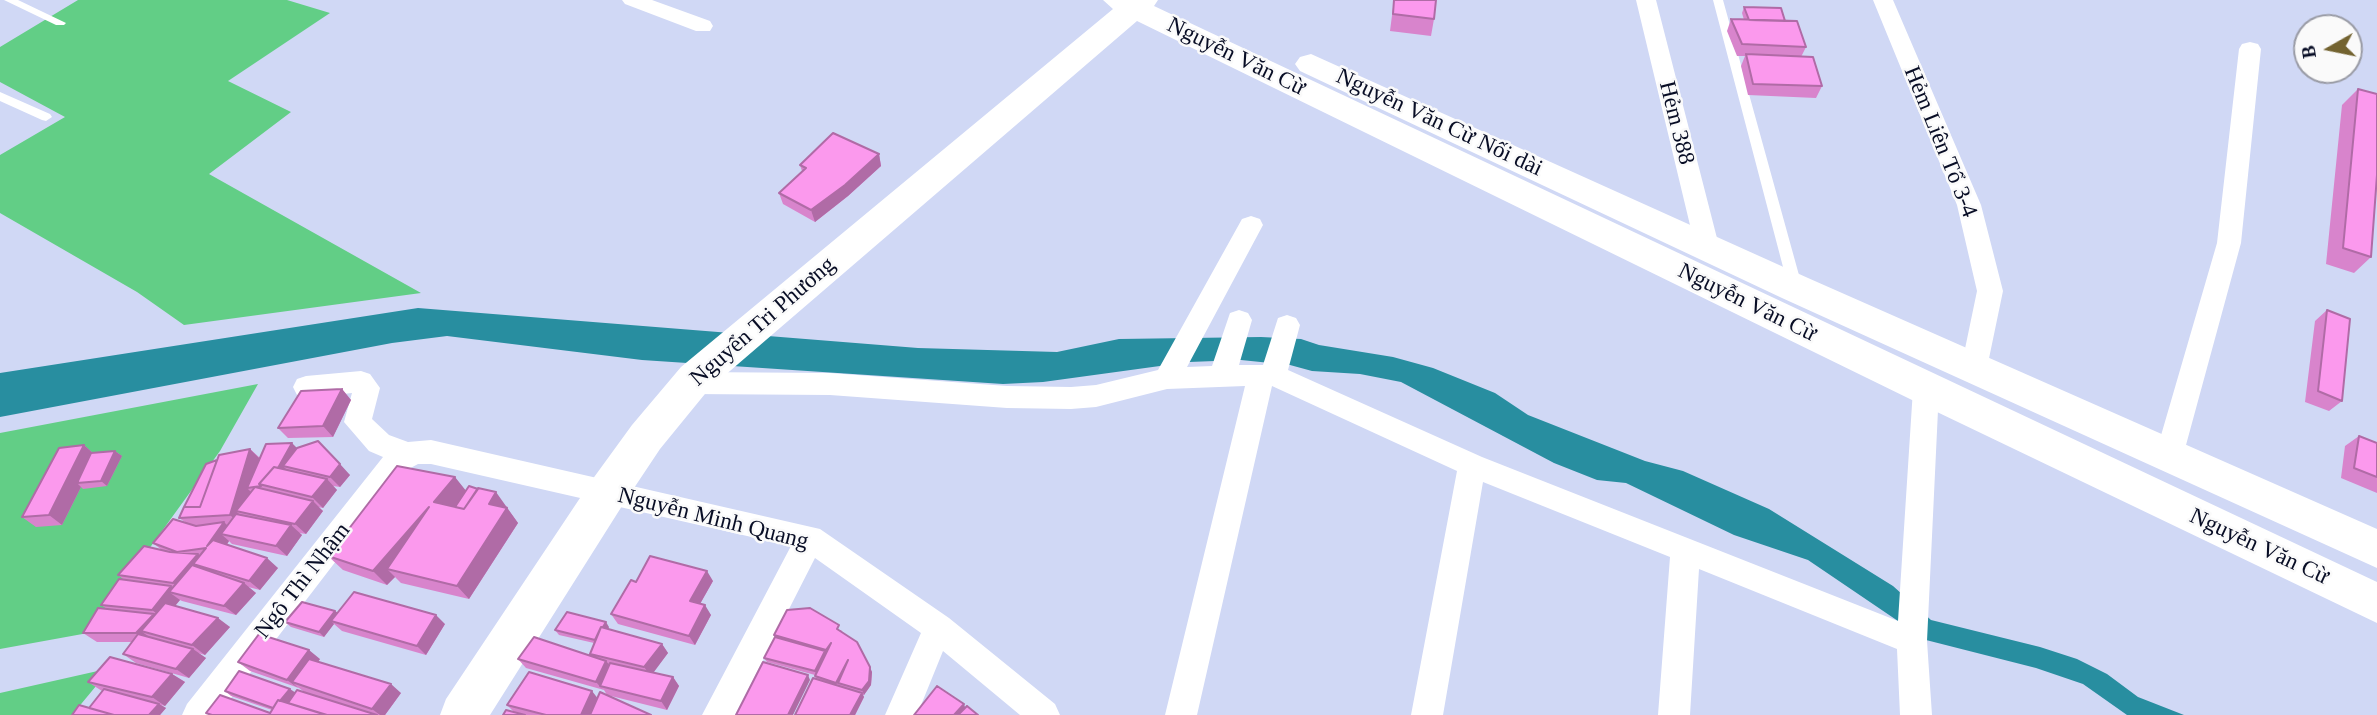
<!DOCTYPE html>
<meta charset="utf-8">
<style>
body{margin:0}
#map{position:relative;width:2377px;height:715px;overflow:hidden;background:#d0d8f5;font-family:Georgia,serif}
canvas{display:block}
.north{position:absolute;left:2293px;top:14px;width:70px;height:70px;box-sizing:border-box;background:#fafafa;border:2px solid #999ba5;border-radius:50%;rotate:261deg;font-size:19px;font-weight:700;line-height:28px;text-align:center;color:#080d25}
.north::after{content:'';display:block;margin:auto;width:24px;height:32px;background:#736330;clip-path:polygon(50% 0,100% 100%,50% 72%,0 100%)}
</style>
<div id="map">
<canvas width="2377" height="715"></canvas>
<div class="north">B</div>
</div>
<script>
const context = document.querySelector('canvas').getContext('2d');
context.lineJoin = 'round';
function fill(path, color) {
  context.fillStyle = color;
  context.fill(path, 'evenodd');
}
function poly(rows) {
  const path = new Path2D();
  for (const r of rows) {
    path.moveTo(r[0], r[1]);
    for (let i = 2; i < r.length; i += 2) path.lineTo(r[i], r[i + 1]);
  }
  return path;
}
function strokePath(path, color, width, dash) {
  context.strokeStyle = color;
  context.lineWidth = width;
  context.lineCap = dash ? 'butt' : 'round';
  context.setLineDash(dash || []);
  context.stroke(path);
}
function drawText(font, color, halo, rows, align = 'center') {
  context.font = font + ' Georgia,serif';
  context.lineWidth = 5;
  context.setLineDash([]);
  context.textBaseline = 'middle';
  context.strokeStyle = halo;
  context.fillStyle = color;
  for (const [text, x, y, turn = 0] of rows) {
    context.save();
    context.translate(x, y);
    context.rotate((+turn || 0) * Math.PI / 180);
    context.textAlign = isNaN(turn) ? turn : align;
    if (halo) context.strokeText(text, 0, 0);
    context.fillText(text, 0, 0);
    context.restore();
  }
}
fill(poly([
 [78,0,287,0,330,13,228,81,291,112,209,174,421,293,184,325,137,292,0,213,0,155,65,117,0,82,0,47],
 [258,384,220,451,88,633,0,649,0,433],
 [111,668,72,715,0,715,0,693]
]), '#62ce86');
fill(poly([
 [418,308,918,348,1057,352,1119,339,1261,337,1301,339,1319,345,1393,357,1433,368,1495,393,1528,415,1645,461,1683,471,1769,509,1893,586,1931,620,2040,647,2077,659,2107,674,2138,697,2184,715,2127,715,2083,684,2036,668,1926,640,1808,560,1734,535,1626,483,1597,480,1554,463,1401,382,1360,374,1312,371,1290,365,1241,360,1189,362,1043,382,1003,384,642,360,447,336,392,343,0,417,0,373]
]), '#288ea0');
fill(poly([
 [4,0,18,0,66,23,64,25,56,25,4,0],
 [1713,0,1723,0,1802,286,1795,291,1788,286,1713,0],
 [0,92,50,114,52,117,46,121,42,120,0,101,0,92]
]), '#fff');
fill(poly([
 [622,0,652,0,710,21,713,26,710,31,696,31,625,4,622,0],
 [1636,0,1656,0,1719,246,1716,252,1707,255,1698,252,1695,246,1636,0],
 [1873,0,1893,0,1981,205,2003,291,1987,368,1983,375,1974,378,1965,375,1961,368,1977,291,1957,205,1873,0],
 [2250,42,2258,44,2261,49,2241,243,2183,456,2179,464,2169,468,2159,464,2155,456,2217,243,2239,49,2242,44,2250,42],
 [1251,216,1260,219,1263,225,1187,367,1212,366,1230,313,1239,310,1248,313,1252,320,1239,365,1263,365,1278,318,1287,315,1296,318,1300,325,1288,370,1482,457,1898,621,1913,389,1917,381,1926,378,1935,381,1939,389,1927,641,1932,715,1900,715,1897,649,1699,569,1690,715,1658,715,1670,557,1483,482,1443,715,1411,715,1457,471,1272,386,1197,715,1165,715,1245,386,1167,389,1096,407,1071,409,1007,408,830,395,691,394,682,391,678,383,682,375,691,372,830,373,1007,386,1071,387,1096,385,1158,370,1242,219,1251,216],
 [361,371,370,374,380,388,372,419,389,435,408,442,431,440,820,529,949,618,1055,704,1060,715,1020,715,943,651,917,715,885,715,921,633,815,558,735,715,702,715,791,546,431,464,418,464,405,471,218,715,182,715,187,704,383,457,369,451,344,422,352,393,306,398,297,395,293,387,297,379,306,376,361,371]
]), '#fff');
fill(poly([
 [1103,0,1158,0,1154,6,2377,582,2377,623,1912,400,1137,21,709,389,660,449,622,506,490,715,440,715,446,699,592,480,632,425,681,367,1113,9,1103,0],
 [1311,54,1808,278,2377,529,2377,568,1782,298,1300,71,1295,64,1300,57,1311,54]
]), '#fff');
fill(poly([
 [1394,0,1434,19,1431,36,1390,31],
 [1744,7,1785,21,1806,47,1801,57,1822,86,1816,98,1748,95,1741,66,1745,56,1737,56,1727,31,1731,19,1744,20,1742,13],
 [2358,89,2371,257,2354,273,2326,264,2342,105],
 [879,154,881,166,848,196,815,222,783,204,779,193,802,171,800,165],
 [2327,310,2342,401,2329,411,2305,402,2315,321],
 [342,389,351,400,333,437,288,438,278,428],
 [2359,436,2377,443,2377,493,2341,478,2345,446],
 [84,445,93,453,115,451,122,456,107,486,83,489,81,487,62,525,36,527,22,517],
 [297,448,350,475,340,487,333,486,337,490,323,508,318,507,323,511,306,534,299,533,302,535,287,556,232,544,229,541,227,545,278,568,260,590,248,587,256,593,236,615,182,601,180,600,175,606,230,627,205,655,198,653,206,658,189,678,136,663,123,654,132,642,97,642,83,633,107,609,101,605,123,579,118,575,163,551,153,543,185,522,179,518,250,449,260,458],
 [465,490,508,507,507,508,518,523,469,599,401,583,395,577,387,585,343,570,328,556],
 [713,581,700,604,711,615,695,645,618,624,611,614,636,582],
 [335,611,338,613,445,624,426,655,342,631,334,624,324,637,291,627,285,622],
 [609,627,608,629,662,644,668,653,653,672,673,677,679,686,667,710,607,695,604,690,526,668,518,659,592,657,590,654,594,643,559,635,555,630],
 [841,630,872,672,871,685,864,695,863,695,864,697,855,715,795,715,816,679,815,675,767,662,764,658,775,637,774,635],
 [320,659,318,662,401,693,385,715,209,715,206,713,270,713,272,710,231,696,225,691,295,692,303,691,299,688,250,671,238,662],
 [172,674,185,682,165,706,161,705,166,708,160,715,72,715,89,708,102,691,88,682],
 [597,698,651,715,503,715,514,712,507,705]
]), '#d884cc');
fill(poly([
 [879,154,881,166,848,196,815,222,811,210],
 [342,389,351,400,333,437,323,426],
 [292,443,297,448,283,466,286,469,275,488,268,485],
 [84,445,96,456,77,483,81,487,62,525,49,515],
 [250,449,260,459,247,488,251,492,236,511,243,518,241,525,230,515],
 [115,451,122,456,107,486,101,481],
 [340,464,350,475,340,487,330,477],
 [455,477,467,492,446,516,434,502],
 [327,479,337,490,323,508,312,497],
 [496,492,518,523,469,599,457,586,489,504],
 [313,501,323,511,306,534,295,524],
 [429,507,387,569,395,577,387,585,373,571],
 [224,522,235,533,221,534,229,541,219,556,207,546],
 [291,525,302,535,287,556,276,546],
 [198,554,210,564,193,564,203,572,186,592,173,583],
 [267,558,278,568,260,590,249,581],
 [707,571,713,581,696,611,690,601],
 [244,583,256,593,236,615,224,606],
 [171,586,182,595,169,592,180,600,164,619,152,610],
 [705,605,711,615,695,645,689,636],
 [335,611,341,615,331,621,334,624,324,637,319,632],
 [154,614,167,623,141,631,152,639,149,642,136,633],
 [436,615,445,624,426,655,417,646],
 [218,618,230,627,205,655,192,645],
 [606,622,609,627,599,645,595,640],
 [662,644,668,653,651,676,644,667],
 [193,649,206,658,189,678,176,669],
 [309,650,320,659,301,685,292,682,298,688,287,680],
 [825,651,827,656,817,676,815,671],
 [606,661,614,670,600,686,603,690,596,682],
 [870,667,872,672,871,685,864,695,862,690],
 [172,674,185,682,165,706,152,697],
 [808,675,810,680,793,715,788,715],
 [673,677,679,686,667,710,661,701],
 [391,684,401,693,385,715,380,715,372,709],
 [290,689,296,693,280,713,274,708],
 [592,691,599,700,593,715,581,715],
 [862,693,864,697,855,715,850,715],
 [159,704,166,708,160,715,149,715],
 [964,704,967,713,965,715,954,715]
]), '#b06ba6');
const building = poly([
 [1394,0,1436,0,1434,19,1393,14,1394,0],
 [1744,7,1781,8,1785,21,1749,20,1744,7],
 [1731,19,1797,21,1806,47,1742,44,1731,19],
 [1746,54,1813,57,1822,86,1753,84,1746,54],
 [2358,89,2377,94,2377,175,2371,257,2343,248,2358,89],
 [833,133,879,154,845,185,811,210,779,193,806,168,800,165,833,133],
 [2327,310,2350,319,2342,401,2318,391,2327,310],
 [342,389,323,426,278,428,301,391,342,389],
 [2359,436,2377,443,2377,477,2354,468,2359,436],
 [318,441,340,464,330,477,283,466,297,448,318,441],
 [292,443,278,468,274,467,259,484,261,486,247,488,266,444,292,443],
 [84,445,49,515,22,517,59,448,84,445],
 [250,449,230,515,179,518,184,507,200,507,219,455,250,449],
 [115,451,101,481,77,483,91,453,115,451],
 [217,460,200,507,184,507,206,464,217,460],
 [397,466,455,477,434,502,464,509,478,488,496,492,489,504,507,508,457,586,387,569,429,507,373,571,328,556,397,466],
 [274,467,327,479,312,497,259,484,274,467],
 [469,486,478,489,464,509,455,507,469,486],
 [255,487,313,501,295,524,236,511,255,487],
 [236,514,291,525,276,546,221,534,236,514],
 [173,519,196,526,224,522,207,546,213,540,267,558,249,581,193,564,206,548,177,552,153,543,173,519],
 [144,546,170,552,198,554,173,583,118,575,144,546],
 [650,556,707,571,690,601,705,605,689,636,611,614,631,580,636,582,650,556],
 [192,565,244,583,224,606,169,592,192,565],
 [119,579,171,586,152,610,101,605,119,579],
 [354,592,436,615,417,646,331,621,354,592],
 [302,602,335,611,319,632,285,622,302,602],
 [165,603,218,618,192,645,141,631,165,603],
 [98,608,154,614,136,633,83,633,98,608],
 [810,608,839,625,837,629,857,642,870,667,869,681,862,690,838,683,848,660,836,683,815,676,831,643,826,650,774,635,787,610,810,608],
 [567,612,606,622,603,627,601,627,595,640,555,630,567,612],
 [601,627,662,644,644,667,590,654,601,627],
 [138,634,193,649,176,669,123,654,138,634],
 [259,634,309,650,287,680,238,662,259,634],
 [534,637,606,661,596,682,518,659,534,637],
 [775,637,825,651,815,671,764,658,775,637],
 [110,657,172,674,152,697,88,682,110,657],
 [309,659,391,684,372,709,292,682,309,659],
 [763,662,808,675,788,715,736,715,763,662],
 [610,663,673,677,661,701,600,686,610,663],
 [239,671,290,689,280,701,278,700,273,708,225,691,239,671],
 [529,672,592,691,581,715,546,715,507,705,529,672],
 [813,678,862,693,850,715,795,715,813,678],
 [937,686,964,704,954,715,914,715,937,686],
 [104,689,159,704,149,715,114,715,89,708,104,689],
 [297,690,377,715,327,715,288,703,297,690],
 [600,692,651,715,590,715,600,692],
 [220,695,270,713,269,715,212,715,206,713,220,695],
 [278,700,326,715,269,715,278,700],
 [79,705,114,715,72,715,79,705],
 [967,706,978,715,958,715,967,706],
 [506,710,525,715,503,715,506,710]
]);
fill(building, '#fb99ed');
strokePath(building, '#b06ba6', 2);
drawText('23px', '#080d25', '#fafafa', [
 ["Nguyễn Văn Cừ",1236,57,26],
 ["Nguyễn Văn Cừ Nối dài",1439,123,25],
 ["Hẻm 388",1676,123,76],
 ["Hẻm Liên Tổ 3-4",1940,142,68],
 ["Nguyễn Văn Cừ",1747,303,26],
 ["Nguyển Tri Phương",763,322,-41],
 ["Nguyễn Minh Quang",713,519,14],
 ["Nguyễn Văn Cừ",2259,547,25],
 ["Ngô Thì Nhậm",303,581,-52]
]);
</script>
